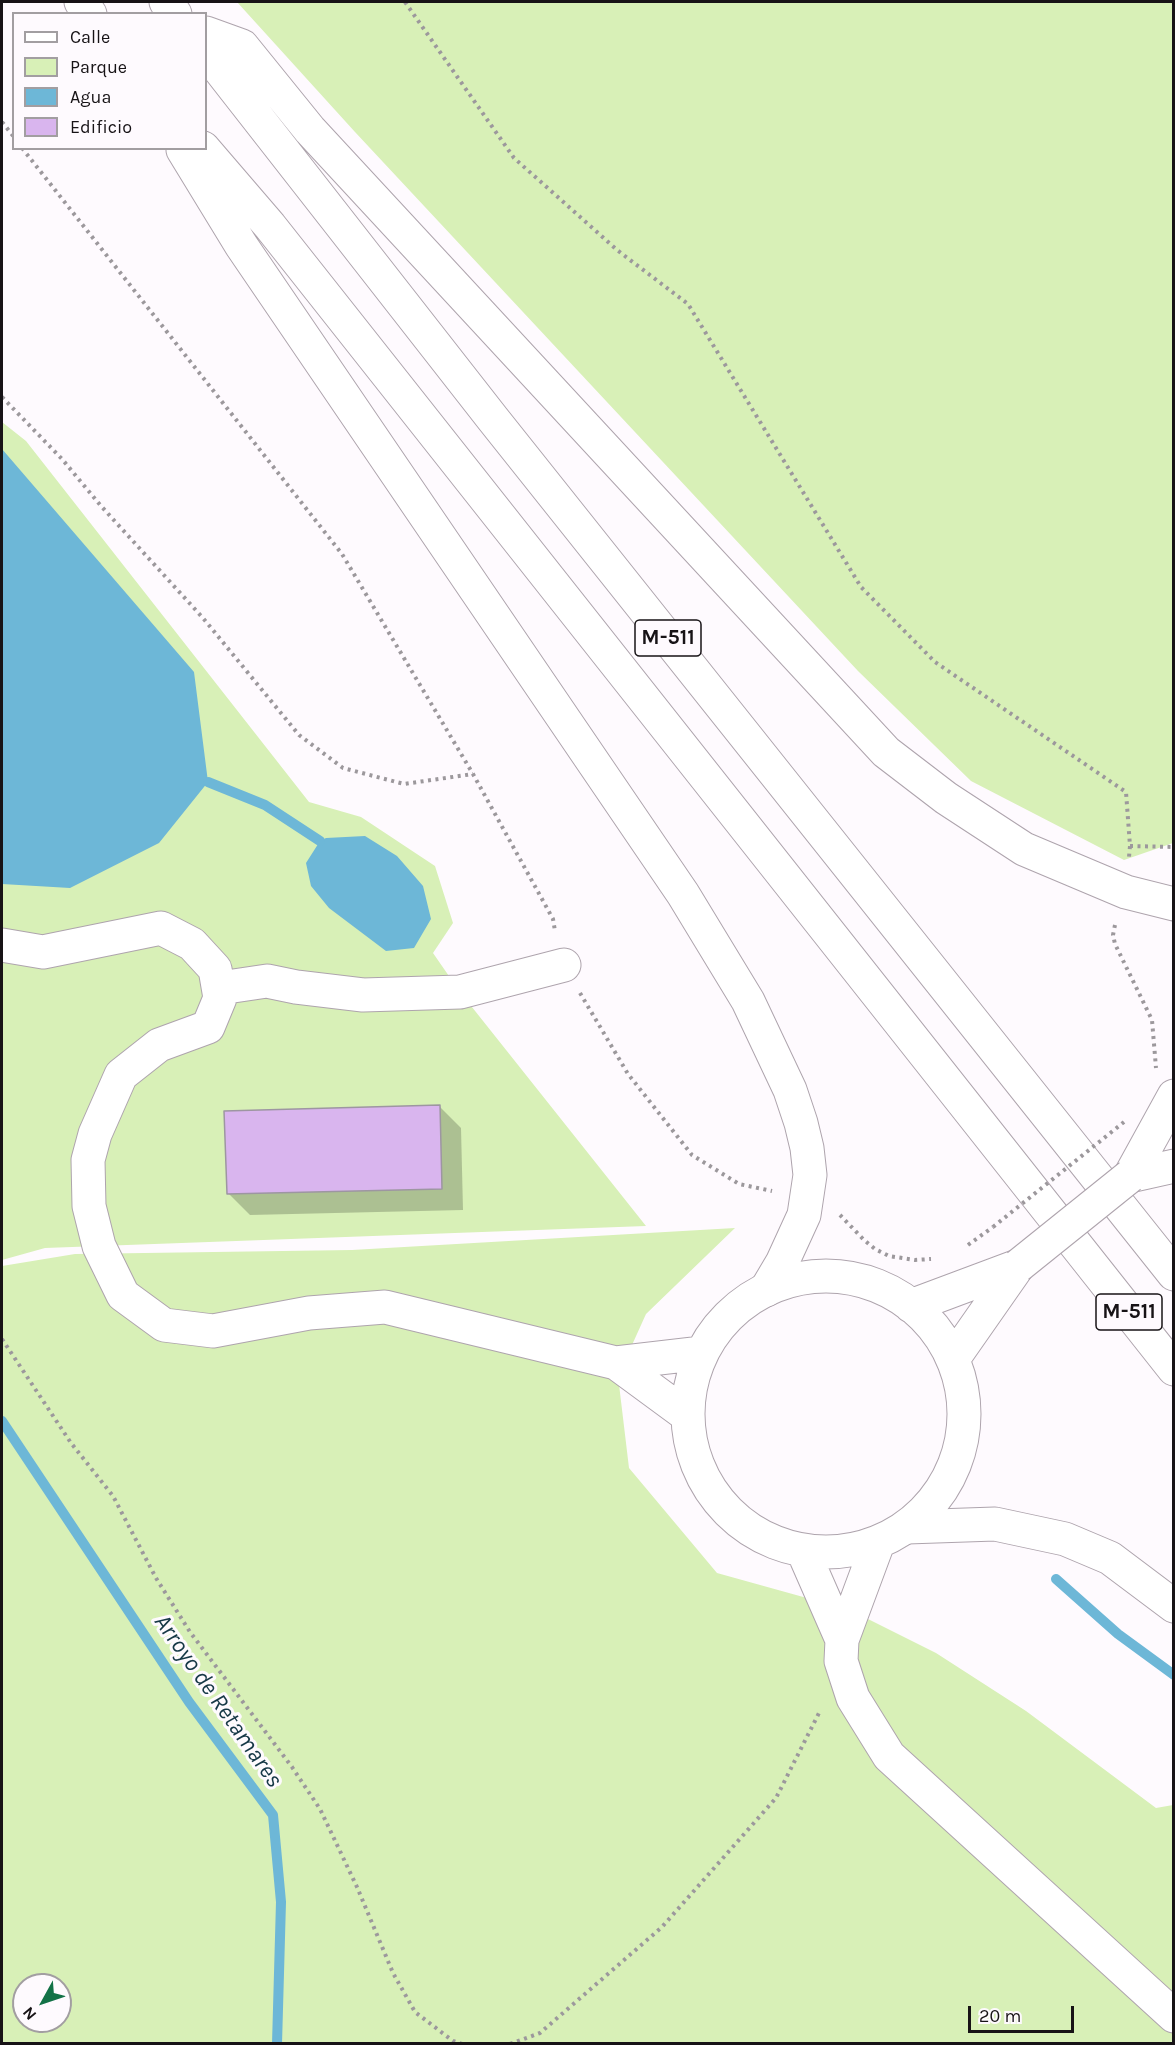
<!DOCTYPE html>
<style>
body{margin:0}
#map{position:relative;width:1175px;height:2045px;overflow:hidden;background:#fefafe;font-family:Karla,sans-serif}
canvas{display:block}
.frame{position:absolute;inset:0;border:3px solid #171316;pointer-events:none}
.legend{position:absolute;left:12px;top:12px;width:195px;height:138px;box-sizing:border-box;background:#fefafe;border:2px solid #a29ea1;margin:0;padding:8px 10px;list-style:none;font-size:18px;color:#171316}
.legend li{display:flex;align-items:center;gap:12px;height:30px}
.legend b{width:30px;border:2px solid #a29ea1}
.north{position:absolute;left:12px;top:1973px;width:60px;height:60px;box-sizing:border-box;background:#fefafe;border:2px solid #a29ea1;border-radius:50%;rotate:230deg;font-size:16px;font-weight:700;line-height:24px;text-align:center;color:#171316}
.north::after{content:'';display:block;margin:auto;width:21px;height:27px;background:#137247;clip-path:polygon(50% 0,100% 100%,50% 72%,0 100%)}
.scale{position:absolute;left:968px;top:2006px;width:106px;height:27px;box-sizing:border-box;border:3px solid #171316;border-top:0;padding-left:8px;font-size:18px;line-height:21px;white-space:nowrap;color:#171316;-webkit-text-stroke:4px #fefafe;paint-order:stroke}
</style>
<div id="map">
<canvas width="1175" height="2045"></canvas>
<div class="frame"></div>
<ul class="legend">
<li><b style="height:8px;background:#fff"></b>Calle</li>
<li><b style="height:16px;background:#d8f0b7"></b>Parque</li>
<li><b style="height:16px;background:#6db7d7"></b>Agua</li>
<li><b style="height:16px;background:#d9b5ee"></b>Edificio</li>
</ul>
<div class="north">N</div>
<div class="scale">20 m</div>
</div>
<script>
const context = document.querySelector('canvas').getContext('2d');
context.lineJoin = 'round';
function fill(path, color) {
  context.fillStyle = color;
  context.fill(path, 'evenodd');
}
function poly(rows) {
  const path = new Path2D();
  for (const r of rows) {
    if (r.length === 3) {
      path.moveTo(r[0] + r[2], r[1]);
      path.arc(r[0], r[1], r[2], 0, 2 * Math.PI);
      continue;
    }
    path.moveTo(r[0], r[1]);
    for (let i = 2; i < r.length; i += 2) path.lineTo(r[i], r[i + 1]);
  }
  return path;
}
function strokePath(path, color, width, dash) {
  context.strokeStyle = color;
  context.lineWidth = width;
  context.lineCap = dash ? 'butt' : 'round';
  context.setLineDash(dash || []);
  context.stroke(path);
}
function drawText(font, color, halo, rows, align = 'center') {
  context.font = font + ' Karla,sans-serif';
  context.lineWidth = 6;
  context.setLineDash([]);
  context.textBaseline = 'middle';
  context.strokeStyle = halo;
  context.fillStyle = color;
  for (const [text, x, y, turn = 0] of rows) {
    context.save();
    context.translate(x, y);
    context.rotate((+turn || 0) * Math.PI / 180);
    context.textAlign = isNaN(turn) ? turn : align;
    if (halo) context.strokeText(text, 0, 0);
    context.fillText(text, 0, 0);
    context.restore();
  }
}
fill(poly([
 [237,2,1173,2,1173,843,1124,860,971,781,858,671,355,132],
 [2,422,26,441,309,802,361,817,435,866,453,923,433,953,460,992,646,1226,45,1248,2,1260],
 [735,1228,646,1314,618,1376,629,1468,717,1573,850,1610,936,1653,1026,1711,1156,1808,1173,1805,1173,2043,2,2044,2,1266,75,1254,352,1250],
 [24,1985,60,1985,60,2021,24,2021]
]), '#d8f0b7');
fill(poly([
 [2,449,194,672,208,782,159,843,70,888,2,884],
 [365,836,397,856,423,886,431,919,414,948,386,951,329,908,311,886,306,863,320,841,326,838]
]), '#6db7d7');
fill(poly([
 [440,1107,461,1128,463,1210,250,1215,229,1194]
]), '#0003');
strokePath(poly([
 [208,782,265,805,320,841],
 [2,1421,189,1702,273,1815,281,1902,277,2044],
 [1056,1579,1118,1634,1174,1675]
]), '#6db7d7', 10);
const building = poly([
 [440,1105,442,1189,227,1194,224,1111,440,1105]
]);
fill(building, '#d9b5ee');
strokePath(building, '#9d96a1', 1.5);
const minor = poly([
 [2,945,43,952,161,928,192,944,215,969,220,998,208,1027,159,1045,121,1075,95,1134,88,1160,89,1206,99,1246,123,1295,164,1325,213,1331,309,1313,385,1307,616,1363,702,1353],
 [220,988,267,981,296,987,363,995,460,992,564,965],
 [1130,1176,1174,1096],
 [1130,1176,1174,1166],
 [826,1414,138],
 [911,1306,1018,1266],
 [953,1359,1018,1266],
 [616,1363,688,1416],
 [878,1543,842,1640,841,1661,853,1698,889,1756,1174,2016],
 [803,1551,842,1640]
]);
const highway = poly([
 [81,2,90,14],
 [166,2,175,14],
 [206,33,242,46,310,130,886,752,946,798,1024,849,1126,892,1174,904],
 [206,52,493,419,1174,1274],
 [203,148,270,226,1174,1369],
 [183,150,241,245,683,894,748,1001,790,1090,801,1123,807,1148,810,1175,804,1215,782,1263,766,1290],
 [907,1527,995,1524,1065,1539,1110,1558,1174,1606]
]);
strokePath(minor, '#aea4ad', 35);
strokePath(highway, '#aea4ad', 35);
strokePath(poly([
 [405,2,514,158,617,250,688,304,861,587,935,662,1126,792,1130,846,1129,857],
 [2,122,14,137],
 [22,148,342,554,473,774,553,919,555,931],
 [2,397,62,459,101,506,203,618,299,735,343,768,404,784,473,774],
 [1130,846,1174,847],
 [1115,925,1113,935,1115,944,1152,1020,1156,1068],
 [580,993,628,1074,692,1155,739,1184,772,1191],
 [840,1215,864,1240,875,1249,889,1256,915,1260,931,1259],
 [968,1245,993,1227],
 [2,1339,71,1443,113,1496,156,1578,190,1632,292,1767,320,1809,357,1887,393,1973,415,2012,453,2041,462,2044],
 [510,2044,540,2033,662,1927,776,1798,820,1711]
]), '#9c989c', 4, [3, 4.5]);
strokePath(minor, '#fff', 33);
strokePath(highway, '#fff', 33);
const minorBridge = poly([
 [1018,1266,1130,1176]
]);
strokePath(minorBridge, '#aea4ad', 35, []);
strokePath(poly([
 [993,1227,1124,1122]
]), '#9c989c', 4, [3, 4.5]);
strokePath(minorBridge, '#fff', 33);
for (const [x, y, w] of [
 [668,638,66],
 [1129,1312,66]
]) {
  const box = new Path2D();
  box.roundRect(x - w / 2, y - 18, w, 36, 4.5);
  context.fillStyle = '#fefafe';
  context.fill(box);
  strokePath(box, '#171316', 1.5);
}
drawText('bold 21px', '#171316', null, [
 ["M-511",668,638],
 ["M-511",1129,1312]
]);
drawText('italic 24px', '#163846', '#fefafe', [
 ["Arroyo de Retamares",218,1701,55]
]);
</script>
